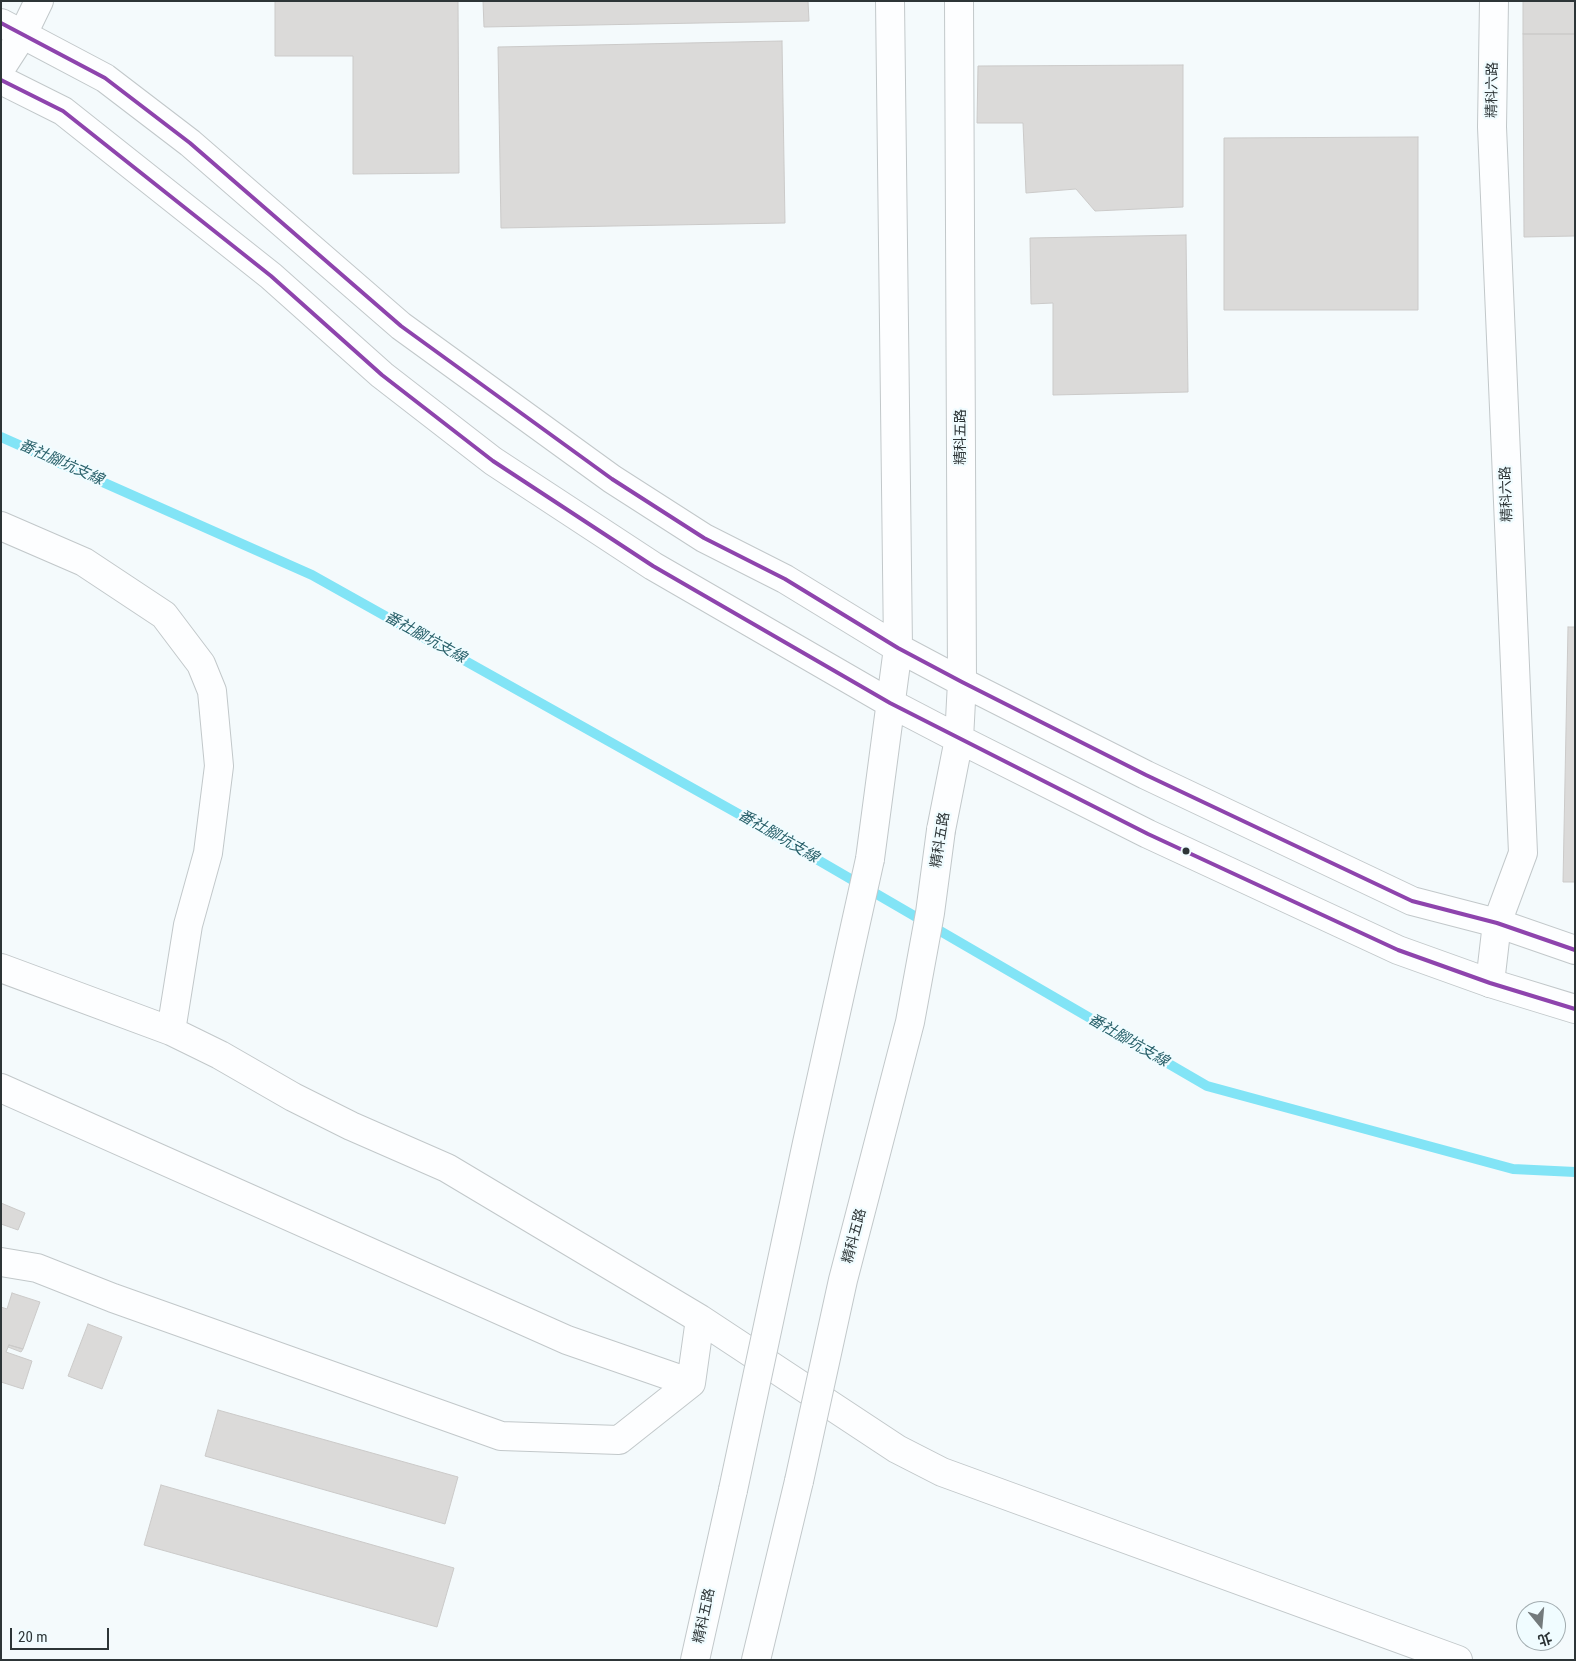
<!DOCTYPE html>
<meta charset="utf-8">
<style>
body{margin:0}
#map{position:relative;width:1576px;height:1661px;overflow:hidden;background:#f4fafc;font-family:"Roboto Condensed","Noto Sans TC",sans-serif}
canvas{display:block}
.frame{position:absolute;inset:0;border:2px solid #2d3537;pointer-events:none}
.north{position:absolute;left:1516px;top:1601px;width:50px;height:50px;box-sizing:border-box;background:#f0fcff;border:1px solid #a2acaf;border-radius:50%;rotate:163deg;font-size:14px;font-weight:700;line-height:20px;text-align:center;color:#2d3537}
.north::after{content:'';display:block;margin:auto;width:18px;height:22px;background:#737a7c;clip-path:polygon(50% 0,100% 100%,50% 72%,0 100%)}
.scale{position:absolute;left:10px;top:1628px;width:99px;height:22px;box-sizing:border-box;border:2px solid #2d3537;border-top:0;padding-left:6px;font-size:15px;line-height:18px;white-space:nowrap;color:#2d3537;-webkit-text-stroke:4px #f0fcff;paint-order:stroke}
</style>
<div id="map">
<canvas width="1576" height="1661"></canvas>
<div class="frame"></div>
<div class="north">北</div>
<div class="scale">20 m</div>
</div>
<script>
const context = document.querySelector('canvas').getContext('2d');
context.lineJoin = 'round';
function poly(rows) {
  const path = new Path2D();
  for (const r of rows) {
    path.moveTo(r[0], r[1]);
    for (let i = 2; i < r.length; i += 2) path.lineTo(r[i], r[i + 1]);
  }
  return path;
}
function strokePath(path, color, width, dash) {
  context.strokeStyle = color;
  context.lineWidth = width;
  context.lineCap = dash ? 'butt' : 'round';
  context.setLineDash(dash || []);
  context.stroke(path);
}
function fill(path, color) {
  context.fillStyle = color;
  context.fill(path, 'evenodd');
}
function drawText(font, color, halo, rows, align = 'center') {
  context.font = font + ' "Roboto Condensed","Noto Sans TC",sans-serif';
  context.lineWidth = 4.5;
  context.setLineDash([]);
  context.textBaseline = 'middle';
  context.strokeStyle = halo;
  context.fillStyle = color;
  for (const [text, x, y, turn = 0] of rows) {
    context.save();
    context.translate(x, y);
    context.rotate((+turn || 0) * Math.PI / 180);
    context.textAlign = isNaN(turn) ? turn : align;
    if (halo) context.strokeText(text, 0, 0);
    context.fillText(text, 0, 0);
    context.restore();
  }
}
strokePath(poly([
 [1,437,312,575,744,817,1207,1086,1513,1169,1575,1172]
]), '#82e4f6', 10);
const building = poly([
 [275,1,458,1,459,173,353,174,353,56,275,56,275,1],
 [483,1,808,1,809,21,484,27,483,1],
 [1523,1,1575,1,1575,34,1523,34,1523,1],
 [1523,34,1575,34,1575,236,1524,237,1523,34],
 [782,41,785,223,501,228,498,47,782,41],
 [1183,65,1183,207,1095,211,1076,189,1026,193,1023,123,977,123,978,66,1183,65],
 [1418,137,1418,310,1224,310,1224,138,1418,137],
 [1186,235,1188,392,1053,395,1053,303,1031,304,1030,238,1186,235],
 [1568,627,1575,627,1575,882,1563,882,1568,627],
 [1,1203,25,1213,18,1230,1,1224,1,1203],
 [12,1293,40,1302,23,1349,9,1345,6,1352,32,1361,23,1389,1,1382,1,1307,7,1309,12,1293],
 [88,1324,122,1337,102,1389,68,1376,88,1324],
 [9,1345,23,1349,21,1352,8,1347,9,1345],
 [218,1410,458,1477,445,1524,205,1456,218,1410],
 [161,1485,454,1568,437,1627,144,1545,161,1485]
]);
fill(building, '#dbdad9');
strokePath(building, '#cbcac9', 1);
const street = poly([
 [1,68,23,34,39,1],
 [1,526,84,562,164,615,201,664,212,691,219,766,208,853,188,925,171,1031,220,1055,293,1097,351,1126,447,1168,700,1319,897,1449,942,1472,1458,1660],
 [1,968,171,1031],
 [1490,983,1497,923,1523,853,1492,127,1494,1],
 [1,1088,567,1340,691,1383],
 [1,1262,37,1268,113,1298,501,1436,619,1440,691,1383,700,1319]
]);
const secondary = poly([
 [1,23,105,78,190,143,401,326,612,479,704,538,785,579,898,648,962,682,1146,775,1412,901,1497,923,1575,950],
 [1,80,63,111,271,276,382,375,493,461,653,566,890,703,959,739,1148,834,1398,950,1490,983,1575,1009],
 [941,830,959,739,962,682,959,1],
 [870,859,898,648,890,1],
 [695,1660,733,1490],
 [756,1660,799,1481]
]);
strokePath(street, '#c2c8ca', 30);
strokePath(secondary, '#c2c8ca', 30);
strokePath(street, '#fdfeff', 28);
strokePath(secondary, '#fdfeff', 28);
const secondaryBridge = poly([
 [799,1481,843,1280,910,1022,930,913,941,830],
 [733,1490,807,1143,870,859]
]);
strokePath(secondaryBridge, '#c2c8ca', 30, []);
strokePath(secondaryBridge, '#fdfeff', 28);
strokePath(poly([
 [1,23,105,78,190,143,401,326,612,479,704,538,785,579,898,648,962,682,1146,775,1412,901,1497,923,1575,950],
 [1,80,63,111,271,276,382,375,493,461,653,566,890,703,1148,834,1398,950,1490,983,1575,1009]
]), '#8e44ad', 4);
for (const [x, y, r, color] of [
 [1186,851,4.5,"#2d3537"]
]) {
  const dot = new Path2D();
  dot.arc(x, y, r, 0, 2 * Math.PI);
  context.fillStyle = color;
  context.fill(dot);
  strokePath(dot, '#f0fcff', 2);
}
drawText('14px', '#2d3537', '#f0fcff', [
 ["精科六路",1493,90,-89],
 ["精科五路",961,437,-90],
 ["精科六路",1507,494,-92],
 ["精科五路",941,840,-81],
 ["精科五路",855,1236,-75],
 ["精科五路",705,1616,-78]
]);
drawText('italic 15px', '#28606a', '#f0fcff', [
 ["番社腳坑支線",61,463,24],
 ["番社腳坑支線",425,638,29],
 ["番社腳坑支線",778,837,30],
 ["番社腳坑支線",1128,1041,30]
]);
</script>
